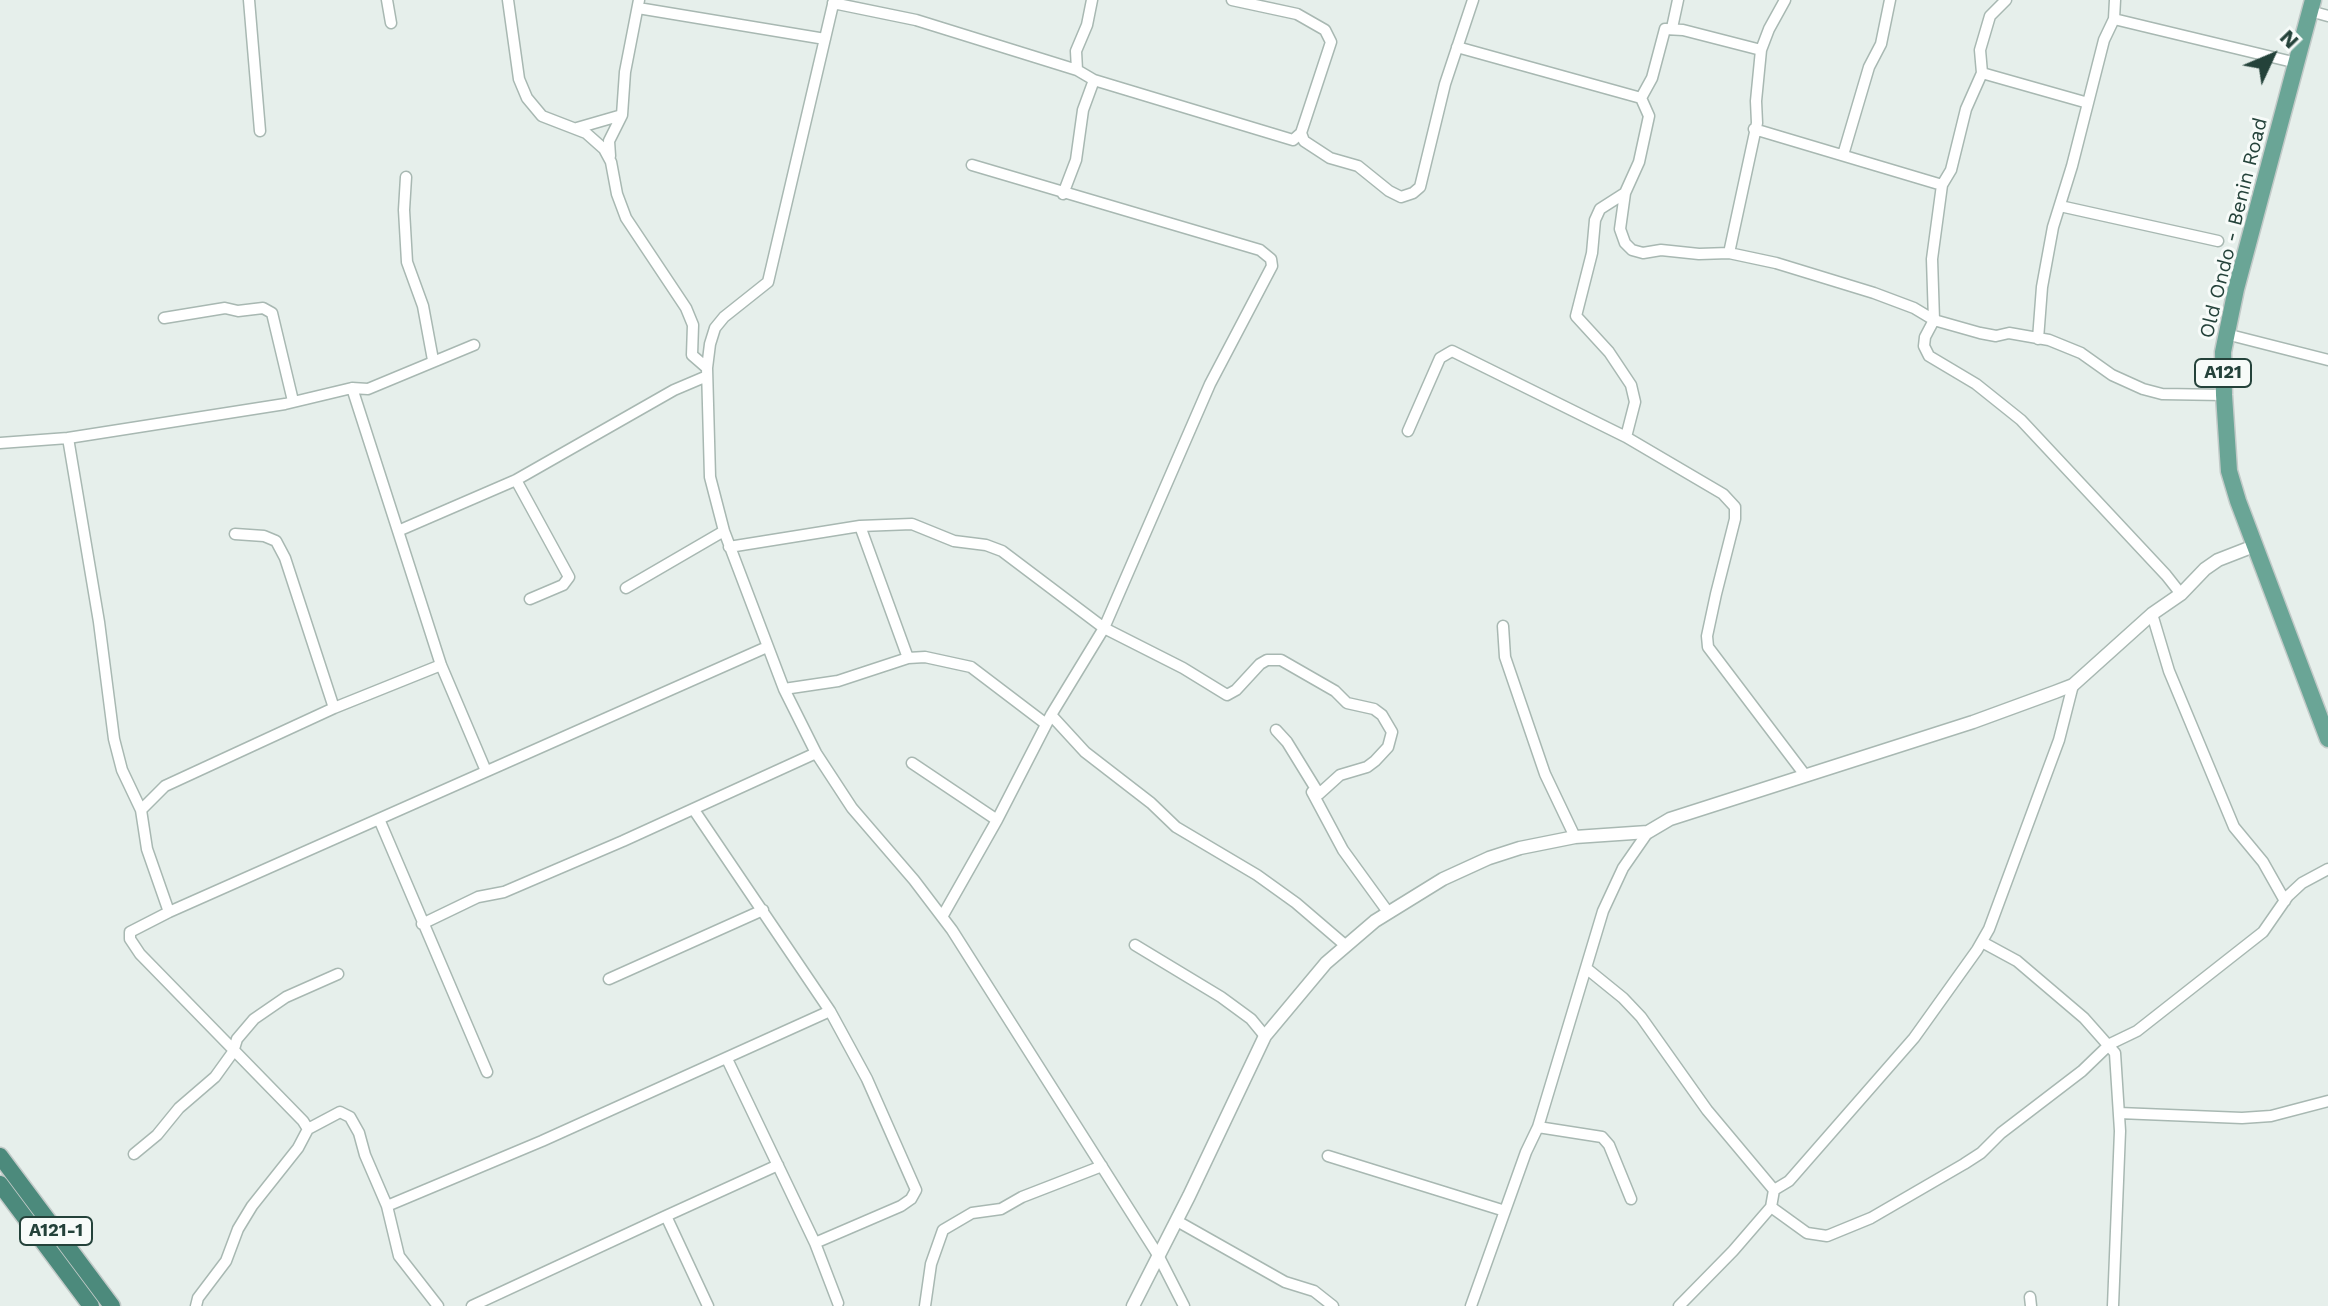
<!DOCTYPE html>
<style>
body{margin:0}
#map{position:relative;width:2328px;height:1306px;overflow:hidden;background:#e6efeb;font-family:"Work Sans",sans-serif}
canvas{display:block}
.north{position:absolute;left:2232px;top:16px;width:80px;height:80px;-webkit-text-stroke:6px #f7fbf9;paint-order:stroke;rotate:46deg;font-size:22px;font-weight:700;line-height:32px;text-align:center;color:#24423a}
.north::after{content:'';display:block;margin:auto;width:28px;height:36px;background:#24423a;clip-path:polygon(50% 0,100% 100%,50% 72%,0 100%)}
</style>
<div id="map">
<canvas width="2328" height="1306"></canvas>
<div class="north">N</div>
</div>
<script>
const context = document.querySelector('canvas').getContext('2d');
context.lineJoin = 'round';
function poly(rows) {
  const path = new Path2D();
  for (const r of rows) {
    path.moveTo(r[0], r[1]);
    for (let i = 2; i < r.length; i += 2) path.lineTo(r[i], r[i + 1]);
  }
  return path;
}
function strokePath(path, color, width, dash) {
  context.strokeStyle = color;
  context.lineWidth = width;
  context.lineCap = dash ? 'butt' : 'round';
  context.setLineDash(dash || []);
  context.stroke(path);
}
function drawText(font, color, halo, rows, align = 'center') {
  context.font = font + ' "Work Sans",sans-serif';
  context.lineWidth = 6;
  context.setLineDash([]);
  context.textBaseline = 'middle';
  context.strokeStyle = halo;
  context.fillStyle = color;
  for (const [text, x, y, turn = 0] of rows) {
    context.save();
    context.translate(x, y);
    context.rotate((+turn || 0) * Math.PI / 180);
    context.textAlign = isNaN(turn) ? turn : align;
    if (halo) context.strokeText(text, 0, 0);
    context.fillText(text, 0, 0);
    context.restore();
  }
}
const minor = poly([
 [249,0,260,131],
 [387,0,391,23],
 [508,0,519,79,527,98,542,116,586,133,604,149,611,162,617,194,626,218,686,308,693,325,692,355,707,368],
 [834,0,768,282,724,317,715,328,710,344,707,368,710,477,724,531,784,689,816,753,852,808,914,880,952,930,1158,1255,1184,1306],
 [2006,0,1990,16,1980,50,1982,73,1966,109,1951,170,1942,185,1932,259,1934,320,1925,337,1924,346,1929,356,1976,384,2021,420,2166,575,2181,594],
 [833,3,916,20,1077,70],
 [638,8,825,39],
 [2310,11,2328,16],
 [2114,19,2297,63],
 [1672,28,1678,0],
 [1457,47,1641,98],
 [1982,73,2088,103],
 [1094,80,1293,140,1301,133,1331,42,1325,30,1297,14,1232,0],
 [577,128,622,115],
 [1754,129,1942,185],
 [1301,133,1304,141,1330,158,1358,166,1389,191,1401,197,1413,193,1420,187,1445,84,1473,0],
 [1843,155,1869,67,1881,44,1890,0],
 [610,156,609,141,622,115,625,72,639,0],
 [406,177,404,210,407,262,423,306,433,360],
 [1625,193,1620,229,1625,243,1632,250,1643,253,1661,250,1699,254,1729,253,1776,263,1874,293,1914,308,1934,320,1980,333,1996,336,2009,333,2049,340,2081,353,2112,375,2143,389,2162,394,2224,395],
 [1063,194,1076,160,1083,110,1094,80,1077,70,1076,51,1087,25,1092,0],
 [2060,206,2218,241],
 [1729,253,1757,123,1756,101,1761,50,1769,29,1785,0],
 [164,318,225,308,238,311,263,308,272,313,293,401],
 [2226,334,2328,360],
 [2038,339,2042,287,2053,227,2072,166,2104,40,2114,19,2115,0],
 [352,388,368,389,474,345],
 [1408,431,1440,358,1452,351,1626,437,1723,494,1735,507,1735,519,1716,594,1707,636,1708,647,1805,775],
 [1626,437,1635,402,1631,385,1609,352,1576,316,1592,253,1595,220,1600,209,1625,193,1639,162,1649,116,1641,98,1652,78,1665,29,1683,30,1761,50],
 [68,438,99,622,114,739,122,770,141,810,147,849,169,912],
 [0,443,68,438,285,404,352,388,398,531,516,480,674,390,707,376],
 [516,480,569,577,563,585,530,599],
 [860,526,908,658],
 [398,531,441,665,486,771],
 [235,534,264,536,276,541,285,558,334,708],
 [729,547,860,526,912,524,954,541,986,545,1002,551,1104,628,1183,668,1227,695,1236,690,1260,664,1267,660,1281,660,1335,691,1347,703,1374,709,1382,715,1392,732,1388,747,1375,761,1367,767,1340,775,1319,794],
 [626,588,724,531],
 [2152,614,2169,671,2234,827,2263,862,2285,901],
 [1503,626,1505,657,1545,774,1575,837],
 [784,689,838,681,908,658,925,657,971,667,1046,724],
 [1051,715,1085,752,1151,803,1176,827,1257,875,1296,903,1345,945],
 [1276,730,1287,742,1319,794,1312,792,1343,850,1388,912],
 [912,763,997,820],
 [141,810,165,786,334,708,441,665],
 [694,810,830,1011,867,1079,916,1190,911,1199,901,1206,815,1243],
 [379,819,487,1072],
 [942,917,997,820,1051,715,1104,628,1210,384,1272,266,1271,259,1260,250,972,165],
 [422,924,478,897,504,892,623,841,816,753],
 [1982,942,2017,961,2084,1018,2115,1053,2120,1131,2113,1306],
 [1135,945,1221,997,1251,1019,1265,1036],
 [1586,968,1623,998,1641,1017,1707,1110,1774,1190],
 [609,979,763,910],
 [727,1059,815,1243,838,1303],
 [2119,1113,2242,1118,2271,1116,2328,1101],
 [1538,1127,1602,1137,1609,1145,1631,1199],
 [134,1154,157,1135,179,1108,215,1077,233,1052,237,1039,254,1019,286,997,338,974],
 [1328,1156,1505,1211],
 [387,1206,542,1141,830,1011],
 [1771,1207,1807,1233,1827,1236,1871,1218,1964,1164,1981,1153,2001,1133,2082,1071,2110,1044,2137,1031,2263,932,2288,896,2302,883,2328,869],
 [1177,1221,1285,1282,1314,1291,1333,1306],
 [2030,1297,2031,1306],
 [196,1306,198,1298,226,1261,238,1229,252,1206,298,1148,308,1129],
 [438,1306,399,1256,387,1206,365,1155,359,1133,350,1117,340,1112,308,1129,303,1121,140,954,130,939,130,932,169,912,767,647],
 [472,1306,666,1216],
 [708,1306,666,1216,778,1165],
 [925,1306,931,1264,943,1230,972,1213,1001,1209,1022,1197,1102,1166],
 [1471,1306,1526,1152,1538,1127,1603,911,1623,868,1648,832],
 [1679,1306,1733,1251,1771,1207,1774,1190,1789,1181,1914,1038,1977,950,1989,929,2059,740,2073,685]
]);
const tertiary = poly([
 [1133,1306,1189,1196,1265,1036,1326,963,1375,921,1443,879,1489,858,1520,848,1575,837,1648,832,1670,819,1973,722,2055,692,2073,685,2152,614,2181,594,2205,569,2218,560,2254,546]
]);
const primary = poly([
 [2313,0,2236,289,2223,352,2224,395,2229,471,2238,501,2328,739]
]);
const trunk = poly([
 [0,1156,112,1306],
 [0,1184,91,1306]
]);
strokePath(minor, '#a8b8b2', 13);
strokePath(tertiary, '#a8b8b2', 15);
strokePath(primary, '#c2cac8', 19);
strokePath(trunk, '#c2cac8', 19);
strokePath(minor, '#fff', 10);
strokePath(tertiary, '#fff', 12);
strokePath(primary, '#6aa596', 16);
strokePath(trunk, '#4c8a7c', 16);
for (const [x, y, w] of [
 [2223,373,56],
 [56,1231,72]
]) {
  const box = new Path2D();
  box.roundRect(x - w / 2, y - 14, w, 28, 6);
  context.fillStyle = '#f7fbf9';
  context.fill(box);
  strokePath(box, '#24423a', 2);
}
drawText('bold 18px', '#24423a', null, [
 ["A121",2223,373],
 ["A121-1",56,1231]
]);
drawText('20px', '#24423a', '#f7fbf9', [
 ["Old Ondo - Benin Road",2234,228,-76]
]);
</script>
